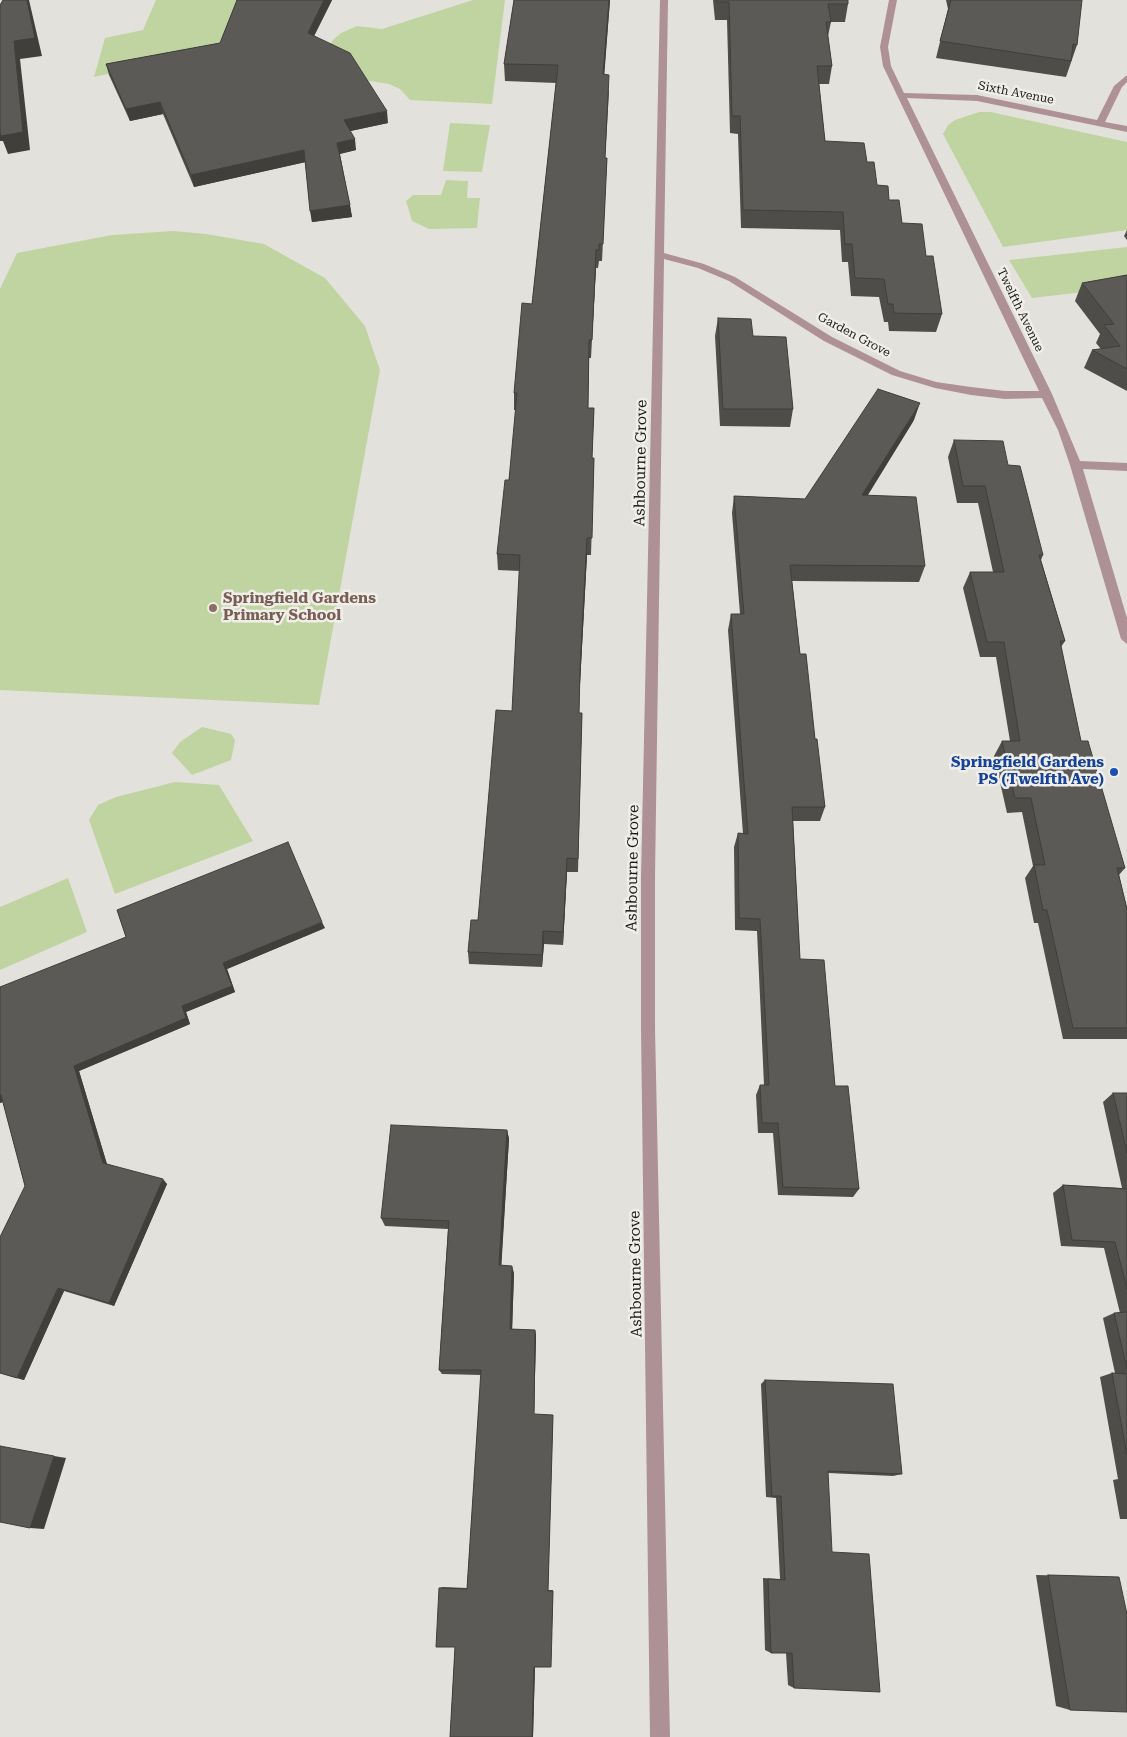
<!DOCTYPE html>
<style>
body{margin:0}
canvas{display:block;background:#e3e1dc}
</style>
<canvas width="1127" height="1737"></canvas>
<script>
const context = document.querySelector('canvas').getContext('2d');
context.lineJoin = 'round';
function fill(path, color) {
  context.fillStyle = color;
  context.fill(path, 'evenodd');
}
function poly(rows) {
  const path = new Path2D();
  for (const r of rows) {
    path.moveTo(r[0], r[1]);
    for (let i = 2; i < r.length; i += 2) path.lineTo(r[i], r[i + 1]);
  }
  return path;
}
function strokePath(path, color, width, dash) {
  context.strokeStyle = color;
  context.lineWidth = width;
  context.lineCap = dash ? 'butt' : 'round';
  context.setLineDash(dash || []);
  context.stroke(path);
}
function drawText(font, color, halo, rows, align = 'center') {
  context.font = font + ' "Roboto Serif",serif';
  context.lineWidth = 5;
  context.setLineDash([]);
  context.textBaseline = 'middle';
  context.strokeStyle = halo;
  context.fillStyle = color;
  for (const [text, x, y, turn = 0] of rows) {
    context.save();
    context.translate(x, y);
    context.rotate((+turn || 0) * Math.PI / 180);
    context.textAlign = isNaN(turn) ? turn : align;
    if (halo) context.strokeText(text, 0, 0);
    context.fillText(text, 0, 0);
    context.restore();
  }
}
fill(poly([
 [156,0,241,0,220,50,94,77,105,38,143,30],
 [473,0,505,0,492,104,410,100,400,89,389,84,346,77,327,49,333,40,341,33,357,26,382,29],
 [979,112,991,112,1127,142,1127,230,1003,247,943,134,948,125,955,120],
 [450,123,490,125,482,172,443,171],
 [446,180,468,181,467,198,480,198,477,228,429,229,412,221,406,201,413,195,441,195],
 [173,231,206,234,264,244,325,278,365,326,380,370,319,705,0,690,0,289,17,253,112,235],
 [1127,247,1127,287,1032,298,1009,260],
 [202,727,231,734,235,740,231,760,192,775,172,753,180,742],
 [175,782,219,785,253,841,115,894,89,820,98,805,116,797],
 [68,878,87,932,0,970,0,907]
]), '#c0d4a2');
fill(poly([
 [660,0,668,0,664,253,704,264,735,277,832,337,900,371,936,382,971,387,1005,391,1039,391,883,66,880,47,889,0,897,0,888,47,891,66,904,93,977,95,1097,120,1114,86,1127,75,1127,82,1122,87,1105,122,1127,126,1127,132,977,101,907,98,1052,394,1080,461,1127,463,1127,471,1083,469,1127,618,1127,644,1121,639,1070,465,1058,430,1042,398,1005,399,971,395,935,388,892,375,824,341,729,281,698,268,664,259,655,877,655,1028,670,1737,650,1737,641,1028,641,877,660,0]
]), '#ae9197');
fill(poly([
 [237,0,332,0,314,36,388,123,350,131,356,150,340,154,352,217,312,222,305,162,194,187,163,114,130,121,109,75,106,64,220,43],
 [514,0,610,0,604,74,609,92,605,158,607,158,602,261,599,261,598,268,596,268,591,358,589,358,588,408,594,408,592,458,594,458,591,555,587,555,580,684,579,713,582,713,578,872,567,872,563,945,544,944,542,967,469,964,468,952,478,920,512,711,520,571,498,570,497,554,509,480,516,410,514,410,514,393,532,304,556,83,505,81,504,64],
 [713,0,848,0,848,4,845,22,831,22,828,36,832,66,829,84,819,84,825,141,867,162,877,185,889,200,902,223,926,256,942,314,936,332,889,331,888,322,884,322,879,297,851,296,848,262,842,262,840,230,741,228,738,134,730,133,727,20,715,20],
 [946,0,1081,0,1077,45,1066,77,936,58,948,9],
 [1127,230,1127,240,1124,236],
 [1127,275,1127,391,1084,368,1092,350,1101,349,1096,343,1100,334,1075,301,1082,283],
 [718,318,753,336,793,409,790,427,720,426,715,336],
 [914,420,868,495,925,566,919,582,792,581,800,654,815,739,825,807,820,821,793,821,800,959,835,1086,859,1189,853,1197,778,1195,773,1133,758,1133,756,1095,760,1085,764,1085,757,931,735,930,734,847,738,833,743,834,728,630,731,614,740,614,732,513,734,496,805,499],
 [954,440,1008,465,1043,555,1041,560,1065,641,1061,647,1081,741,1125,868,1119,875,1127,909,1127,1039,1063,1039,1038,923,1034,923,1025,878,1033,866,1022,812,1007,813,994,756,1002,741,1010,741,996,657,980,657,963,588,970,572,993,572,978,503,957,503,948,457],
 [325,928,227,969,235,992,186,1012,190,1024,79,1071,107,1164,167,1184,114,1306,64,1291,24,1380,0,1373,25,1186,3,1102,0,1103,0,987],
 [1113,1093,1127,1093,1127,1519,1120,1519,1113,1480,1118,1479,1100,1377,1112,1373,1115,1373,1103,1318,1114,1313,1120,1313,1104,1248,1061,1246,1053,1193,1063,1185,1122,1188,1103,1102],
 [507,1130,509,1139,501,1265,514,1273,512,1329,535,1330,536,1335,534,1415,553,1419,548,1590,553,1590,551,1664,535,1667,533,1737,450,1737,455,1647,439,1588,443,1587,467,1588,481,1375,442,1374,439,1370,448,1229,385,1226,381,1218],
 [765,1380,902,1474,893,1476,828,1473,794,1688,788,1685,786,1653,771,1653,765,1650,763,1578,780,1579,776,1498,766,1497,761,1384],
 [1036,1575,1119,1577,1070,1710,1056,1706]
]), '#4f4d4a');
fill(poly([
 [27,0,29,0,42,56,20,59,30,150,8,154,3,141,0,141,0,128,14,41],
 [324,0,332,0,310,44,308,33],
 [609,0,610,0,603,92,603,74],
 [160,102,163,114,130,121,126,109],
 [387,111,388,123,346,132,344,120],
 [355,139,356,150,339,154,337,143],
 [304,150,306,162,194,187,191,175],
 [350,205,352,217,312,222,310,211],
 [596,250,596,268,591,358,592,340],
 [920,403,914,420,857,512,862,495],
 [587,538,587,555,580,684,580,668],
 [567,858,567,872,563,945,563,932],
 [322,922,325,928,227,969,235,992,186,1012,190,1024,79,1071,108,1168,103,1163,74,1066,182,1006,223,963],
 [543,931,544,944,542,967,542,955],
 [0,1095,1,1095,8,1100,0,1103],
 [507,1130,509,1139,501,1272,499,1265],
 [163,1179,167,1184,114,1306,109,1303],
 [512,1266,514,1273,512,1334,510,1329],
 [58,1288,64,1291,24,1380,17,1378],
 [535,1330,536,1335,534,1418,534,1414],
 [54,1456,66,1458,44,1529,30,1528],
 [535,1664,533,1737,532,1737,534,1667]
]), '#403f3c');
const building = poly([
 [3,0,27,0,35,38,14,41,23,132,1,136,0,132,0,5,3,0],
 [237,0,324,0,308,33,350,53,387,111,344,120,355,139,337,143,350,205,310,211,304,150,191,175,160,102,126,109,106,64,220,43,237,0],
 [514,0,609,0,603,74,609,75,605,158,607,158,603,244,599,244,599,250,596,250,592,340,589,340,588,408,594,408,592,458,594,458,592,538,587,538,580,668,579,713,582,713,578,859,567,858,563,932,543,931,542,955,468,952,471,920,478,920,496,710,512,711,520,555,497,554,505,480,509,480,517,393,514,393,522,303,532,304,558,65,504,64,514,0],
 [717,0,848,0,848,4,828,4,831,22,826,22,832,66,817,66,825,141,864,143,867,162,874,162,877,185,888,186,889,200,899,200,902,223,922,224,926,256,933,256,942,314,894,313,893,304,888,304,884,279,855,278,852,244,845,244,843,212,743,210,740,116,732,116,729,2,717,2,717,0],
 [951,0,1082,0,1077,45,1073,44,1071,61,940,41,951,0],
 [1127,275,1127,369,1092,350,1120,346,1104,325,1114,324,1082,283,1127,275],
 [718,318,751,319,753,336,786,337,793,409,723,409,718,318],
 [878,389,920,403,862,495,916,497,925,566,790,565,800,654,806,654,815,739,817,739,825,807,792,807,800,959,824,960,835,1086,848,1086,859,1189,783,1187,778,1123,762,1123,760,1085,769,1085,760,919,739,918,738,833,748,834,731,614,744,614,734,496,805,499,878,389],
 [954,440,1003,441,1008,465,1020,466,1043,555,1039,555,1065,641,1060,641,1081,741,1088,741,1125,868,1117,868,1127,909,1127,1028,1073,1028,1047,910,1043,910,1034,865,1045,865,1031,798,1015,798,1002,741,1020,741,1004,642,987,642,970,572,1004,572,985,486,963,486,954,440],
 [288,842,322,922,223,963,232,986,182,1006,186,1018,74,1066,103,1163,163,1179,109,1303,58,1288,17,1378,0,1373,0,1237,25,1186,1,1095,0,1095,0,987,126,937,117,910,288,842],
 [1113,1093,1127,1093,1127,1153,1113,1093],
 [391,1125,507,1130,499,1265,512,1266,510,1329,535,1330,534,1414,553,1415,548,1591,553,1591,551,1667,534,1667,532,1737,450,1737,455,1647,436,1647,439,1588,467,1589,481,1370,439,1370,449,1221,381,1218,391,1125],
 [1063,1185,1127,1189,1127,1289,1115,1242,1072,1240,1063,1185],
 [1127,1312,1127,1369,1114,1313,1127,1312],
 [1112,1373,1127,1374,1127,1455,1112,1373],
 [765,1380,893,1384,902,1474,828,1471,832,1552,869,1554,880,1692,794,1688,792,1653,771,1653,768,1579,785,1580,781,1496,772,1496,765,1380],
 [0,1446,54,1456,30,1528,0,1522,0,1446],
 [1048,1575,1119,1577,1127,1614,1127,1712,1070,1710,1048,1575]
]);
fill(building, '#5c5a56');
strokePath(building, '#403f3c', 1);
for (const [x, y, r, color] of [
 [213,608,5,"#8d6e63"],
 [1114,772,5,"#1a4fb4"]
]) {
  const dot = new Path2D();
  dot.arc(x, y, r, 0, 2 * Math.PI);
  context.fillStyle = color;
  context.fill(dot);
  strokePath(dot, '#f0eee9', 2);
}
drawText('12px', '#1b1a18', '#f0eee9', [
 ["Sixth Avenue",1016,93,11],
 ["Twelfth Avenue",1020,310,64],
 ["Garden Grove",854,335,28]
]);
drawText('15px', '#1b1a18', '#f0eee9', [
 ["Ashbourne Grove",641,463,-89],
 ["Ashbourne Grove",633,868,-89],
 ["Ashbourne Grove",636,1274,-91]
]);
drawText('bold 15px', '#785e54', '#f0eee9', [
 ["Springfield Gardens",223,599],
 ["Primary School",223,616]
], 'left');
drawText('bold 15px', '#164399', '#f0eee9', [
 ["Springfield Gardens",1104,763],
 ["PS (Twelfth Ave)",1104,780]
], 'right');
</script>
